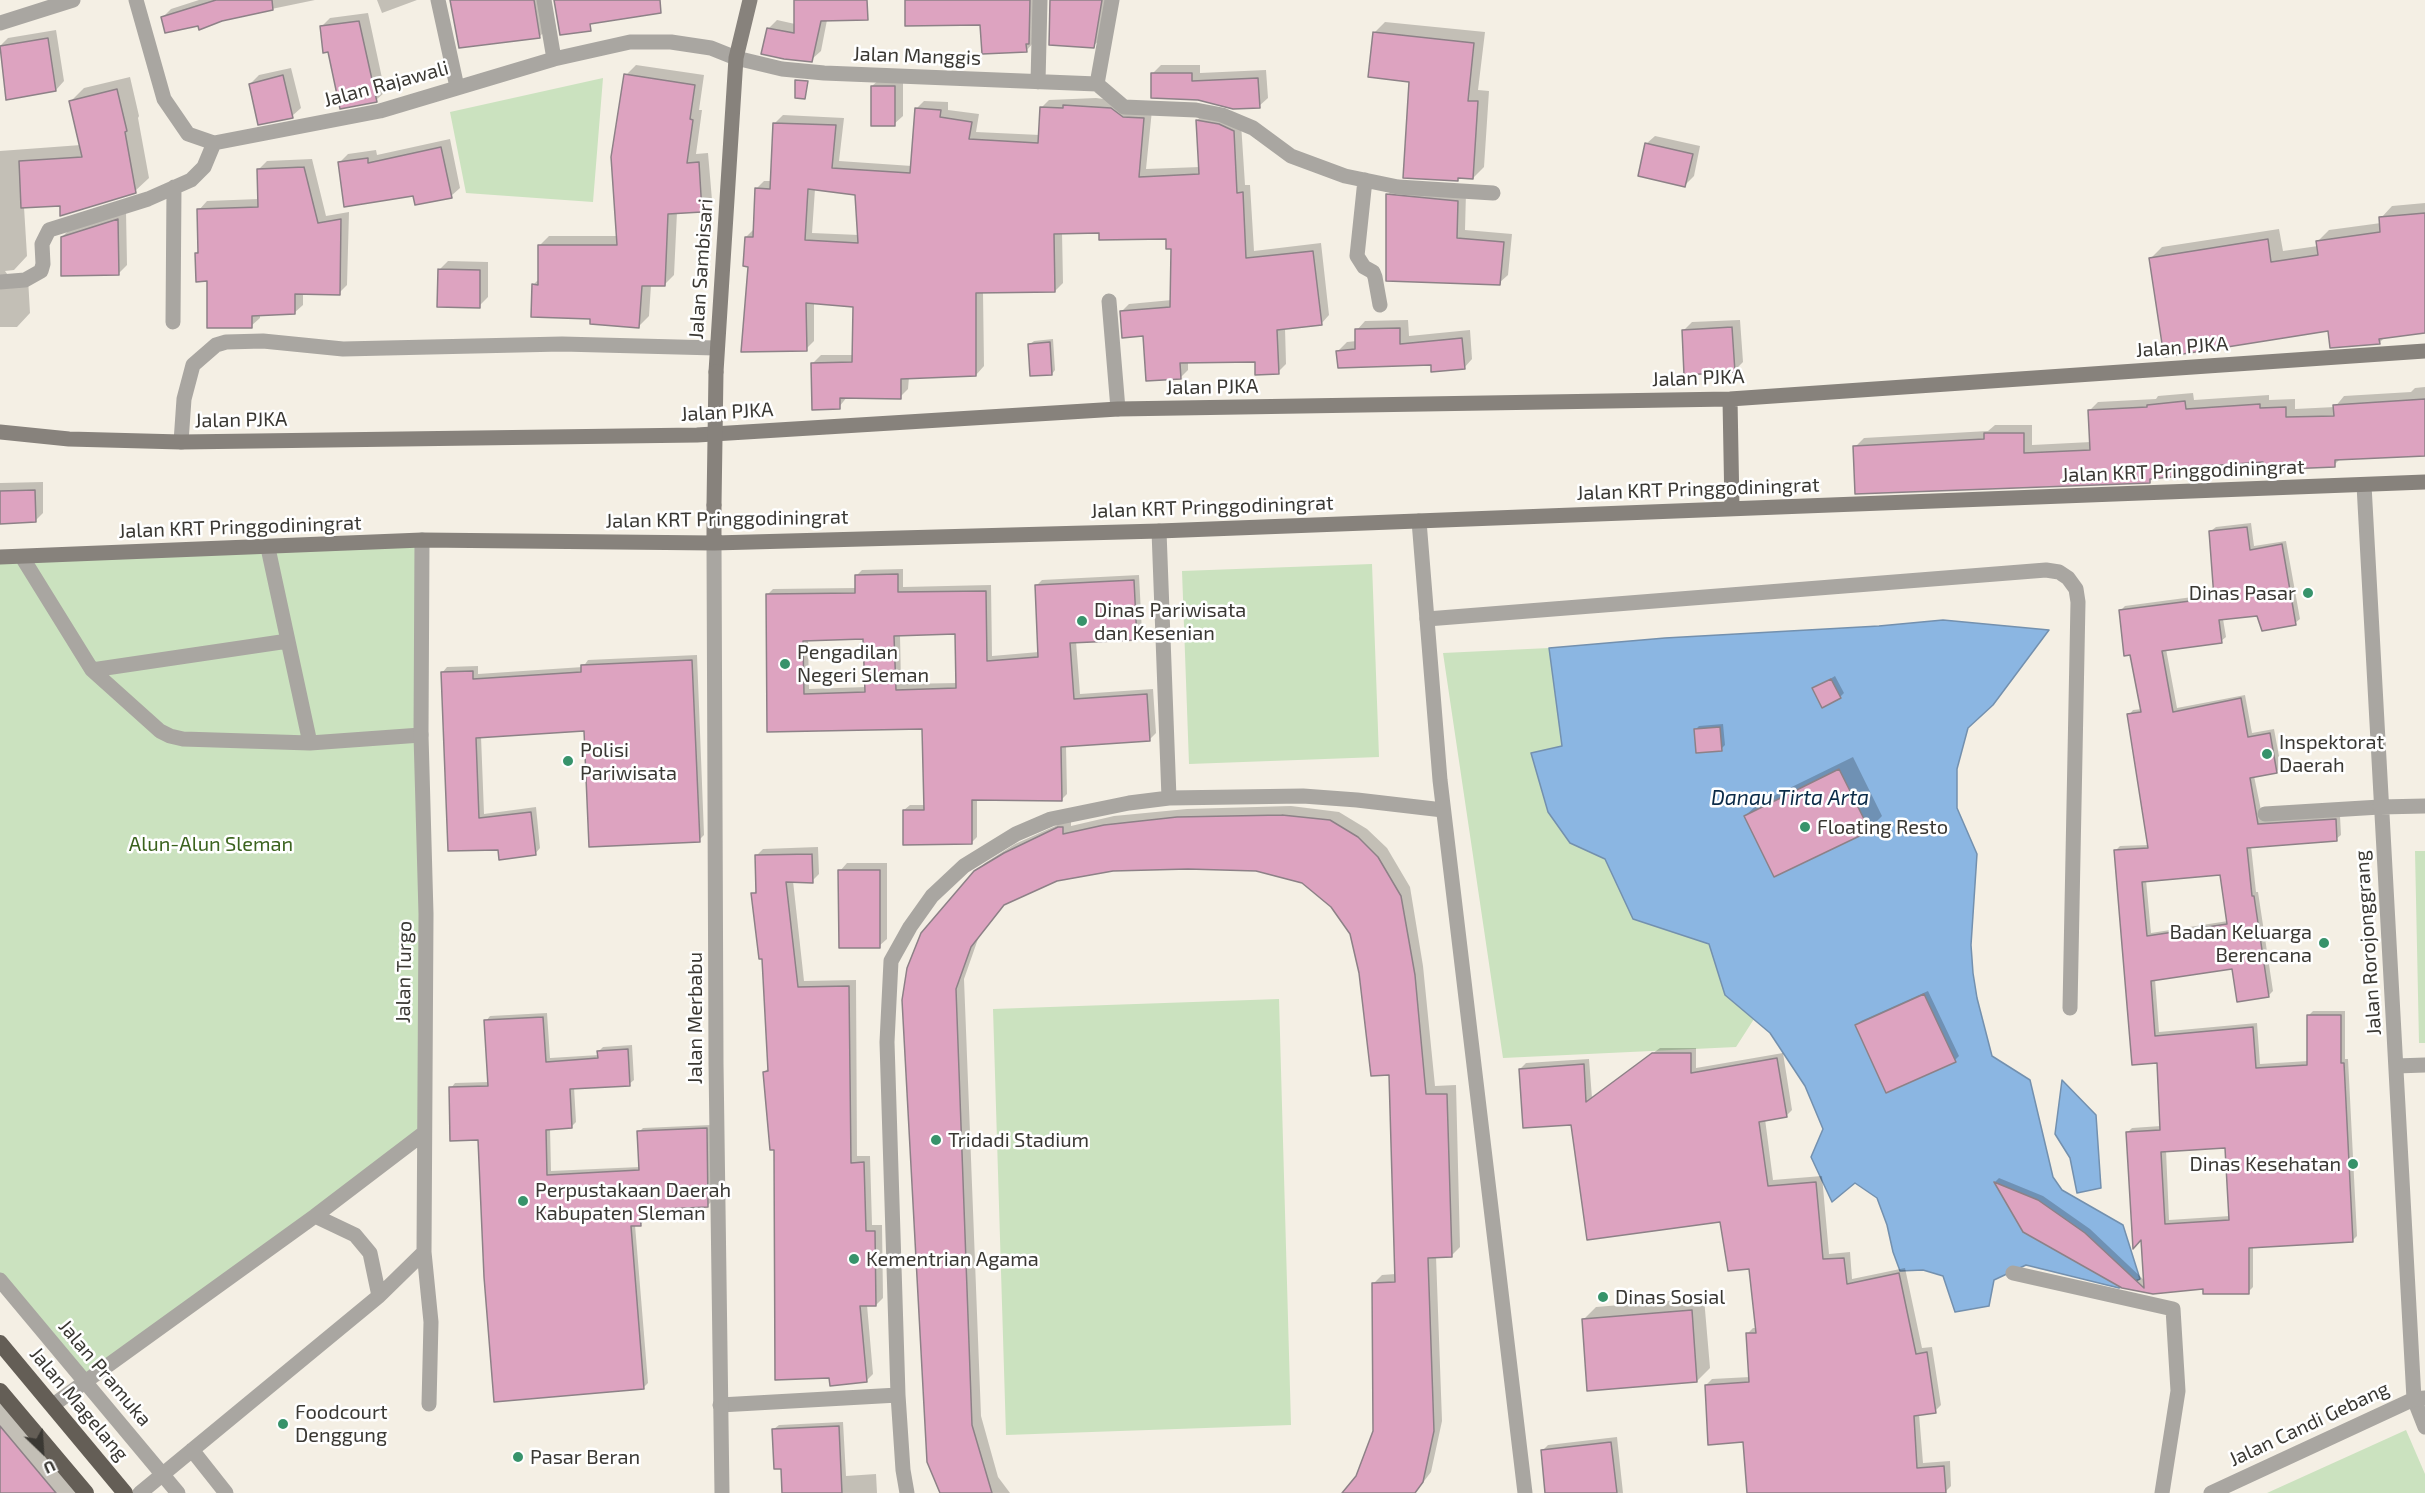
<!DOCTYPE html>
<style>
body{margin:0}
#map{position:relative;width:2425px;height:1493px;overflow:hidden;background:#f4efe4;font-family:"Exo 2",sans-serif}
canvas{display:block}
.north{position:absolute;left:12px;top:1421px;width:60px;height:60px;-webkit-text-stroke:4px #fff;paint-order:stroke;rotate:155deg;font-size:16px;font-weight:700;line-height:24px;text-align:center;color:#3a3833}
.north::after{content:'';display:block;margin:auto;width:21px;height:27px;background:#3a3833;clip-path:polygon(50% 0,100% 100%,50% 72%,0 100%)}
</style>
<div id="map">
<canvas width="2425" height="1493"></canvas>
<div class="north">U</div>
</div>
<script>
const context = document.querySelector('canvas').getContext('2d');
context.lineJoin = 'round';
function fill(path, color) {
  context.fillStyle = color;
  context.fill(path, 'evenodd');
}
function poly(rows) {
  const path = new Path2D();
  for (const r of rows) {
    path.moveTo(r[0], r[1]);
    for (let i = 2; i < r.length; i += 2) path.lineTo(r[i], r[i + 1]);
  }
  return path;
}
function strokePath(path, color, width, dash) {
  context.strokeStyle = color;
  context.lineWidth = width;
  context.lineCap = dash ? 'butt' : 'round';
  context.setLineDash(dash || []);
  context.stroke(path);
}
function drawText(font, color, halo, rows, align = 'center') {
  context.font = font + ' "Exo 2",sans-serif';
  context.lineWidth = 5;
  context.setLineDash([]);
  context.textBaseline = 'middle';
  context.strokeStyle = halo;
  context.fillStyle = color;
  for (const [text, x, y, turn = 0] of rows) {
    context.save();
    context.translate(x, y);
    context.rotate((+turn || 0) * Math.PI / 180);
    context.textAlign = isNaN(turn) ? turn : align;
    if (halo) context.strokeText(text, 0, 0);
    context.fillText(text, 0, 0);
    context.restore();
  }
}
fill(poly([
 [603,78,593,202,466,193,450,112],
 [422,540,424,1133,85,1383,0,1280,0,555],
 [1372,564,1379,757,1189,764,1182,571],
 [1549,648,1562,746,1531,753,1570,843,1605,859,1633,919,1709,944,1725,995,1754,1019,1736,1047,1503,1058,1443,653],
 [2415,851,2425,851,2425,1043,2419,1043],
 [1279,999,1291,1425,1006,1435,993,1009],
 [2406,1430,2425,1474,2425,1493,2267,1493]
]), '#cbe2bf');
const water = poly([
 [1943,620,2049,630,1993,705,1968,728,1957,769,1957,808,1977,854,1971,945,1973,973,1977,998,1992,1056,2030,1080,2053,1177,2062,1190,2123,1225,2140,1279,2119,1288,2026,1265,1994,1280,1989,1306,1955,1312,1943,1276,1923,1270,1900,1271,1893,1252,1887,1225,1877,1198,1855,1183,1832,1202,1811,1157,1823,1129,1805,1086,1770,1033,1725,995,1709,944,1633,919,1605,859,1570,843,1548,812,1531,753,1562,746,1549,648,1665,638,1879,626,1943,620],
 [2062,1080,2096,1115,2101,1188,2077,1193,2070,1158,2055,1134,2062,1080]
]);
fill(water, '#8bb6e2');
strokePath(water, '#7390ae', 1.5);
fill(poly([
 [199,0,315,0,199,24,163,17,171,9],
 [377,0,417,0,382,13],
 [500,0,544,0,548,28,540,36,460,47],
 [795,0,861,0,827,20,821,51,812,59,768,29,777,20,795,24],
 [907,0,1038,0,1034,42,1026,51,982,24],
 [1051,0,1108,0,1102,38,1093,46],
 [368,13,385,92,376,100,329,50,321,27,330,18],
 [1385,22,1485,32,1478,90,1489,91,1484,167,1473,178,1460,177,1458,179,1411,80,1374,33],
 [56,30,64,81,56,90,7,98,0,46,8,38],
 [636,65,704,75,699,110,702,110,696,154,708,153,712,200,702,210,677,212,674,275,664,285,651,285,649,316,639,326,592,317,533,285,539,279,539,246,549,236,618,236,626,75],
 [1161,65,1200,65,1200,73,1266,70,1268,98,1259,106,1152,74],
 [291,68,301,108,292,116,250,84,259,75],
 [130,77,139,116,138,118,149,178,135,191,62,204,24,207,27,256,14,270,5,271,10,278,28,278,30,313,17,327,0,327,0,151,81,145,71,101,84,88],
 [881,78,903,78,903,116,894,124,872,86],
 [1096,98,1119,101,1152,110,1146,169,1200,167,1197,120,1205,113,1241,123,1245,185,1250,185,1254,251,1321,243,1329,315,1321,324,1285,328,1286,364,1278,372,1256,360,1188,361,1188,370,1180,378,1145,335,1121,312,1129,304,1172,300,1173,247,1168,238,1100,231,1062,232,1063,283,1055,291,983,292,984,366,976,375,909,377,908,389,900,397,847,397,839,407,813,363,821,355,854,355,854,306,814,302,814,341,806,349,750,265,746,237,754,229,756,189,764,181,772,181,775,123,783,115,844,118,839,161,912,166,916,109,924,101,948,102,948,110,979,114,976,132,1040,135,1041,108,1049,100],
 [815,189,857,193,859,235,812,233],
 [1655,136,1700,146,1694,176,1685,185,1646,144],
 [450,139,460,188,451,196,414,195,339,163,348,154,376,150,377,155],
 [312,159,326,216,349,212,347,285,339,293,303,293,303,305,294,313,260,314,260,318,251,326,208,279,196,253,199,250,199,210,207,201,259,199,258,170,267,161],
 [1396,187,1466,192,1465,230,1512,234,1508,275,1499,283,1387,195],
 [2425,203,2425,332,2385,337,2379,343,2329,330,2151,258,2162,247,2279,229,2283,251,2318,246,2317,242,2329,230,2381,223,2381,218,2392,206],
 [126,211,127,265,118,274,62,237,71,228],
 [448,261,488,262,488,297,479,306,439,270],
 [1408,320,1409,336,1470,330,1472,359,1464,368,1338,351,1347,342,1357,341,1357,330,1365,321],
 [1740,320,1743,362,1734,371,1683,331,1692,322],
 [1053,339,1055,370,1052,374,1030,344,1034,341],
 [2425,387,2425,456,2341,458,2334,465,2265,460,2199,465,2191,473,2154,477,2149,481,1855,447,1864,438,1988,431,1995,425,2032,425,2032,445,2091,442,2089,411,2098,402,2156,399,2158,396,2193,393,2194,400,2269,395,2269,400,2295,399,2295,409,2335,407,2344,396,2411,392,2415,388],
 [43,482,43,513,35,521,0,522,0,483],
 [2251,523,2254,546,2286,541,2300,619,2295,623,2258,615,2223,619,2226,637,2221,641,2166,649,2177,708,2245,695,2252,733,2274,729,2281,767,2276,772,2254,776,2263,820,2340,816,2341,835,2336,839,2251,846,2256,892,2258,892,2273,991,2268,996,2233,967,2155,979,2159,1032,2257,1023,2260,1064,2308,1061,2308,1016,2313,1011,2345,1011,2345,1059,2348,1059,2357,1236,2353,1240,2253,1246,2253,1287,2248,1292,2204,1288,2153,1293,2024,1230,1995,1182,1999,1178,2043,1196,2090,1229,2145,1281,2142,1237,2128,1132,2132,1128,2161,1126,2158,1061,2115,851,2120,846,2148,845,2129,715,2133,710,2142,709,2120,611,2125,606,2215,594,2211,531,2216,527],
 [2222,873,2228,921,2151,933,2146,880],
 [2227,1146,2230,1216,2169,1220,2166,1150],
 [903,569,903,587,991,585,992,656,1039,652,1037,585,1042,580,1139,575,1142,633,1136,639,1076,641,1080,694,1153,689,1156,733,1150,739,1066,745,1067,794,1061,800,977,799,977,837,971,843,904,810,910,805,925,805,923,728,769,730,767,595,773,589,856,588,856,576,862,570],
 [956,633,958,683,901,684,900,635],
 [865,637,866,687,809,689,808,639],
 [697,655,704,835,699,840,585,729,481,736,484,814,536,807,540,848,535,854,500,848,449,850,442,673,447,667,478,666,478,674,583,667,588,660],
 [1835,676,1844,693,1840,697,1814,689],
 [1723,724,1725,745,1721,749,1695,730,1699,726],
 [1853,757,1882,816,1869,829,1775,875,1745,816,1759,803],
 [1291,806,1339,812,1367,829,1387,848,1410,887,1423,966,1435,1086,1456,1085,1460,1247,1451,1256,1436,1256,1442,1421,1431,1472,1415,1493,1344,1493,1357,1477,1374,1431,1373,1284,1382,1275,1396,1274,1391,1074,1360,973,1351,933,1332,906,1303,881,1256,869,1188,867,1113,869,1057,880,1006,902,979,936,964,979,981,1416,998,1477,1010,1493,941,1493,903,1000,975,872,985,863,1015,844,1071,819,1071,826,1114,816,1187,809],
 [818,847,819,874,812,881,793,881,804,981,856,980,857,1156,870,1156,872,1225,882,1225,883,1298,876,1305,867,1305,873,1374,866,1381,776,1148,764,1072,770,1067,763,957,753,894,758,889,756,856,763,849],
 [847,863,887,863,887,939,879,946,840,871],
 [1928,991,1959,1056,1955,1060,1857,1025,1861,1021],
 [547,1013,550,1058,599,1055,599,1051,603,1047,632,1045,634,1080,629,1084,574,1087,576,1122,571,1127,550,1128,551,1171,640,1167,639,1132,643,1128,711,1125,712,1201,708,1205,644,1208,645,1220,640,1225,635,1225,648,1383,644,1387,479,1138,451,1088,455,1083,489,1082,486,1021,490,1016],
 [1660,1048,1696,1048,1696,1068,1783,1053,1792,1110,1786,1116,1765,1119,1773,1180,1822,1176,1829,1254,1850,1252,1852,1279,1905,1268,1922,1348,1932,1347,1941,1405,1935,1411,1919,1414,1923,1463,1950,1461,1951,1486,1945,1492,1749,1493,1744,1441,1706,1385,1712,1379,1750,1377,1747,1334,1753,1328,1757,1328,1750,1267,1721,1220,1573,1124,1520,1069,1526,1063,1589,1059,1592,1098],
 [1704,1298,1710,1368,1697,1381,1583,1320,1596,1307],
 [0,1389,87,1493,0,1493],
 [843,1422,846,1476,876,1474,877,1493,784,1493,782,1467,774,1429,779,1425],
 [1617,1437,1623,1493,1546,1493,1542,1451,1548,1445]
]), '#0003');
const building = poly([
 [216,0,272,0,273,10,222,21,199,30,198,26,165,33,161,17,216,0],
 [450,0,534,0,540,38,459,48,450,0],
 [554,0,660,0,661,13,590,24,591,31,560,35,554,0],
 [794,0,867,0,868,20,821,21,812,62,784,59,761,54,767,28,794,33,794,0],
 [905,0,1030,0,1029,44,1026,44,1027,52,982,54,980,25,905,26,905,0],
 [1050,0,1102,0,1094,48,1049,45,1050,0],
 [359,21,377,102,340,109,328,52,323,53,320,26,359,21],
 [1373,32,1474,43,1468,101,1478,101,1473,179,1458,178,1458,181,1403,178,1409,82,1368,77,1373,32],
 [48,38,56,91,6,100,0,46,48,38],
 [1151,73,1192,73,1192,81,1258,78,1260,108,1233,109,1198,100,1151,98,1151,73],
 [624,74,695,85,690,119,693,120,687,163,699,162,702,212,668,214,665,286,642,286,639,328,590,324,590,319,531,317,532,284,538,285,538,245,617,245,611,157,624,74],
 [283,75,293,118,258,125,249,84,283,75],
 [795,80,808,81,805,99,795,98,795,80],
 [871,86,895,86,895,126,871,126,871,86],
 [117,89,127,131,125,132,136,193,60,216,60,206,21,208,19,161,82,157,69,101,117,89],
 [1063,105,1111,108,1123,117,1144,118,1139,177,1199,174,1196,120,1219,124,1234,131,1237,193,1243,192,1246,258,1313,251,1322,325,1277,330,1279,374,1255,375,1255,362,1180,363,1181,379,1146,381,1143,336,1122,338,1120,311,1170,307,1171,249,1166,249,1166,239,1099,240,1099,233,1054,234,1055,292,976,293,976,376,901,379,901,399,840,398,840,409,812,410,811,363,852,362,853,307,806,303,807,351,741,352,748,267,743,266,745,237,753,237,755,188,770,189,773,123,836,125,832,168,910,173,915,108,941,110,940,117,972,122,969,139,1038,143,1040,107,1063,108,1063,105],
 [808,189,855,195,858,243,805,240,808,189],
 [1645,143,1693,154,1685,187,1638,176,1645,143],
 [441,147,452,198,415,205,413,196,344,207,338,162,368,158,368,163,441,147],
 [304,167,318,223,341,219,340,295,295,294,295,314,252,316,252,328,207,328,207,281,196,282,195,253,198,253,197,209,258,207,257,169,304,167],
 [1386,194,1458,201,1457,238,1504,242,1500,285,1386,281,1386,194],
 [2425,213,2425,333,2379,339,2380,344,2330,348,2328,331,2164,357,2149,258,2268,239,2271,262,2318,255,2316,241,2380,232,2379,217,2425,213],
 [118,219,119,275,61,276,61,237,118,219],
 [438,269,480,270,480,308,437,307,438,269],
 [1732,327,1735,372,1684,375,1682,330,1732,327],
 [1400,328,1400,344,1462,338,1465,369,1431,372,1431,365,1338,368,1336,351,1355,349,1355,329,1400,328],
 [1050,342,1052,375,1030,376,1028,344,1050,342],
 [2425,399,2425,456,2335,460,2335,467,2263,470,2263,462,2191,467,2192,475,2150,479,2150,483,1855,494,1853,446,1984,439,1984,433,2024,433,2024,453,2090,450,2088,410,2147,407,2147,405,2185,401,2186,409,2260,404,2260,408,2286,407,2286,417,2334,416,2333,405,2425,399],
 [35,490,36,522,0,524,0,491,35,490],
 [2247,527,2250,550,2282,544,2296,625,2262,631,2257,616,2219,620,2222,643,2162,651,2173,712,2241,698,2248,737,2270,733,2277,773,2250,778,2258,824,2336,819,2337,841,2247,848,2252,896,2254,896,2269,997,2237,1002,2232,969,2151,981,2155,1036,2253,1027,2256,1068,2307,1065,2307,1015,2341,1015,2341,1063,2344,1063,2353,1242,2249,1248,2249,1294,2203,1294,2203,1289,2153,1294,2122,1288,2023,1232,1994,1182,2038,1200,2085,1233,2144,1288,2141,1240,2133,1249,2126,1132,2160,1130,2157,1063,2132,1065,2114,850,2148,848,2127,714,2141,712,2130,655,2124,656,2119,610,2214,598,2209,531,2247,527],
 [2220,875,2227,924,2147,936,2142,882,2220,875],
 [2225,1148,2229,1220,2165,1224,2161,1152,2225,1148],
 [898,574,898,592,986,591,987,661,1038,657,1035,585,1134,580,1137,640,1070,643,1074,699,1147,694,1150,741,1061,747,1062,801,972,800,972,844,903,845,903,810,924,810,922,729,767,732,766,594,855,593,855,575,898,574],
 [955,634,956,688,896,690,894,636,955,634],
 [863,639,865,692,804,694,803,641,863,639],
 [692,660,700,842,589,847,584,731,476,738,479,818,531,812,536,855,499,860,498,850,448,851,441,672,473,671,473,679,581,672,581,665,692,660],
 [1831,679,1841,698,1822,708,1812,688,1831,679],
 [1720,727,1722,751,1696,753,1694,729,1720,727],
 [1839,769,1870,831,1774,877,1744,816,1839,769],
 [1282,815,1330,820,1358,837,1378,857,1401,896,1415,975,1426,1094,1447,1094,1452,1257,1428,1258,1434,1431,1423,1482,1415,1493,1342,1493,1356,1476,1373,1431,1372,1283,1395,1282,1389,1075,1371,1076,1359,973,1350,934,1331,907,1302,883,1256,871,1188,869,1113,871,1057,881,1004,905,971,947,956,989,972,1425,992,1493,940,1493,927,1462,902,1000,907,968,921,933,974,871,1004,853,1058,827,1063,827,1063,834,1104,825,1177,817,1282,815],
 [812,854,813,883,786,882,798,987,849,986,851,1163,864,1162,866,1231,875,1231,876,1306,860,1306,867,1382,830,1386,829,1378,775,1380,774,1150,770,1150,763,1072,768,1071,762,959,759,959,751,893,756,893,755,855,812,854],
 [838,870,880,870,880,948,839,948,838,870],
 [1924,994,1956,1062,1886,1093,1855,1025,1924,994],
 [543,1017,546,1062,598,1058,597,1051,628,1049,630,1086,570,1089,572,1128,546,1130,547,1175,639,1170,637,1131,707,1128,708,1207,640,1210,641,1226,631,1226,644,1389,494,1402,484,1277,478,1140,450,1141,449,1087,488,1086,484,1020,543,1017],
 [1652,1053,1691,1053,1691,1073,1777,1058,1787,1117,1759,1122,1768,1186,1816,1182,1823,1259,1844,1258,1847,1284,1899,1273,1916,1354,1927,1352,1936,1413,1914,1416,1917,1468,1944,1466,1946,1493,1747,1493,1743,1442,1708,1445,1705,1385,1749,1382,1746,1333,1756,1333,1749,1269,1728,1271,1720,1222,1587,1240,1571,1125,1523,1128,1519,1069,1584,1064,1586,1102,1652,1053],
 [1692,1310,1697,1382,1587,1391,1582,1319,1692,1310],
 [0,1426,56,1493,0,1493,0,1426],
 [839,1426,842,1493,782,1493,781,1469,774,1469,772,1429,839,1426],
 [1611,1442,1617,1493,1545,1493,1541,1450,1611,1442]
]);
fill(building, '#dda3c0');
strokePath(building, '#8d8187', 1.5);
strokePath(poly([
 [1159,531,1169,798],
 [268,548,310,743],
 [22,557,92,670,160,731,170,736,183,739,310,743,421,735],
 [1427,619,2046,570,2059,572,2068,578,2076,589,2078,602,2070,1008],
 [92,670,288,641],
 [2265,814,2380,807],
 [2013,1273,2173,1309,2178,1391,2162,1493],
 [898,1395,903,1470,907,1493],
 [2414,1399,2425,1427],
 [720,1405,898,1395,887,1042,891,961,910,927,932,896,964,866,1016,834,1051,819,1129,803,1169,798,1303,796,1357,800,1443,810]
]), '#a9a6a1', 15);
strokePath(poly([
 [136,0,164,99,188,134,214,143,380,111,554,59,630,42,671,42,711,48,736,58,782,69,824,73,1097,84],
 [438,0,457,87],
 [544,0,554,59],
 [0,23,73,0],
 [1038,82,1040,0],
 [1097,84,1124,107,1196,110,1222,115,1253,128,1291,156,1345,176,1398,187,1493,193],
 [1097,84,1112,0],
 [1365,180,1357,256,1364,267,1373,272,1375,277,1380,305],
 [0,282,25,280,41,271,43,264,42,244,49,230,148,199,191,180,204,167,214,143],
 [1109,301,1118,409],
 [173,322,174,187],
 [181,442,184,399,193,365,216,345,226,342,263,341,343,349,562,344,716,348],
 [2364,485,2414,1399],
 [1419,521,1440,780,1525,1493],
 [422,540,421,735,426,914,424,1252,431,1322,429,1404],
 [714,543,716,1063,722,1493],
 [2380,807,2425,806],
 [2396,1066,2425,1065],
 [0,1280,178,1493],
 [379,1296,424,1252],
 [53,1405,315,1216,424,1133],
 [192,1450,226,1493],
 [140,1493,379,1296,370,1253,355,1235,315,1216],
 [2211,1493,2414,1399,2425,1398]
]), '#a9a6a1', 15);
strokePath(poly([
 [716,372,736,58,750,0],
 [1730,399,1732,509],
 [0,432,69,439,181,442,697,435,1118,409,1730,399,2425,351],
 [714,505,714,543],
 [0,557,422,540,714,543,1159,531,2425,482]
]), '#87827c', 15);
strokePath(poly([
 [0,1343,125,1493],
 [0,1391,86,1493]
]), '#645e56', 16);
strokePath(poly([
 [714,505,716,372]
]), '#87827c', 15);
for (const [x, y, r, color] of [
 [2308,593,6,"#37936b"],
 [1082,621,6,"#37936b"],
 [785,664,6,"#37936b"],
 [2267,754,6,"#37936b"],
 [568,761,6,"#37936b"],
 [1805,827,6,"#37936b"],
 [2324,943,6,"#37936b"],
 [936,1140,6,"#37936b"],
 [2353,1164,6,"#37936b"],
 [523,1201,6,"#37936b"],
 [854,1259,6,"#37936b"],
 [1603,1297,6,"#37936b"],
 [283,1424,6,"#37936b"],
 [518,1457,6,"#37936b"]
]) {
  const dot = new Path2D();
  dot.arc(x, y, r, 0, 2 * Math.PI);
  context.fillStyle = color;
  context.fill(dot);
  strokePath(dot, '#fff', 2);
}
drawText('20px', '#3a3833', '#fff', [
 ["Jalan Manggis",917,56,2],
 ["Jalan Rajawali",386,84,-15],
 ["Jalan Sambisari",701,269,-86],
 ["Jalan PJKA",2182,347,-4],
 ["Jalan PJKA",1698,378,-2],
 ["Jalan PJKA",1212,387,-1],
 ["Jalan PJKA",727,412,-3],
 ["Jalan PJKA",241,420,-1],
 ["Jalan KRT Pringgodiningrat",2183,471,-2],
 ["Jalan KRT Pringgodiningrat",1698,489,-2],
 ["Jalan KRT Pringgodiningrat",1212,507,-2],
 ["Jalan KRT Pringgodiningrat",727,519,-1],
 ["Jalan KRT Pringgodiningrat",240,527,-2],
 ["Jalan Rorojonggrang",2368,943,-94],
 ["Jalan Turgo",404,972,-89],
 ["Jalan Merbabu",695,1018,-90],
 ["Jalan Pramuka",105,1373,50],
 ["Jalan Magelang",79,1404,50],
 ["Jalan Candi Gebang",2309,1424,-25]
]);
drawText('20px', '#3a3833', '#fff', [
 ["Dinas Pasar",2296,593,"right"],
 ["Dinas Pariwisata",1094,610],
 ["dan Kesenian",1094,633],
 ["Pengadilan",797,652],
 ["Negeri Sleman",797,675],
 ["Inspektorat",2279,742],
 ["Daerah",2279,765],
 ["Polisi",580,750],
 ["Pariwisata",580,773],
 ["Floating Resto",1817,827],
 ["Badan Keluarga",2312,932,"right"],
 ["Berencana",2312,955,"right"],
 ["Tridadi Stadium",948,1140],
 ["Dinas Kesehatan",2341,1164,"right"],
 ["Perpustakaan Daerah",535,1190],
 ["Kabupaten Sleman",535,1213],
 ["Kementrian Agama",866,1259],
 ["Dinas Sosial",1615,1297],
 ["Foodcourt",295,1412],
 ["Denggung",295,1435],
 ["Pasar Beran",530,1457]
], 'left');
drawText('20px', '#3b631e', '#fff', [
 ["Alun-Alun Sleman",211,844]
]);
drawText('italic 21px', '#0b2b48', '#fff', [
 ["Danau Tirta Arta",1790,798]
]);
</script>
